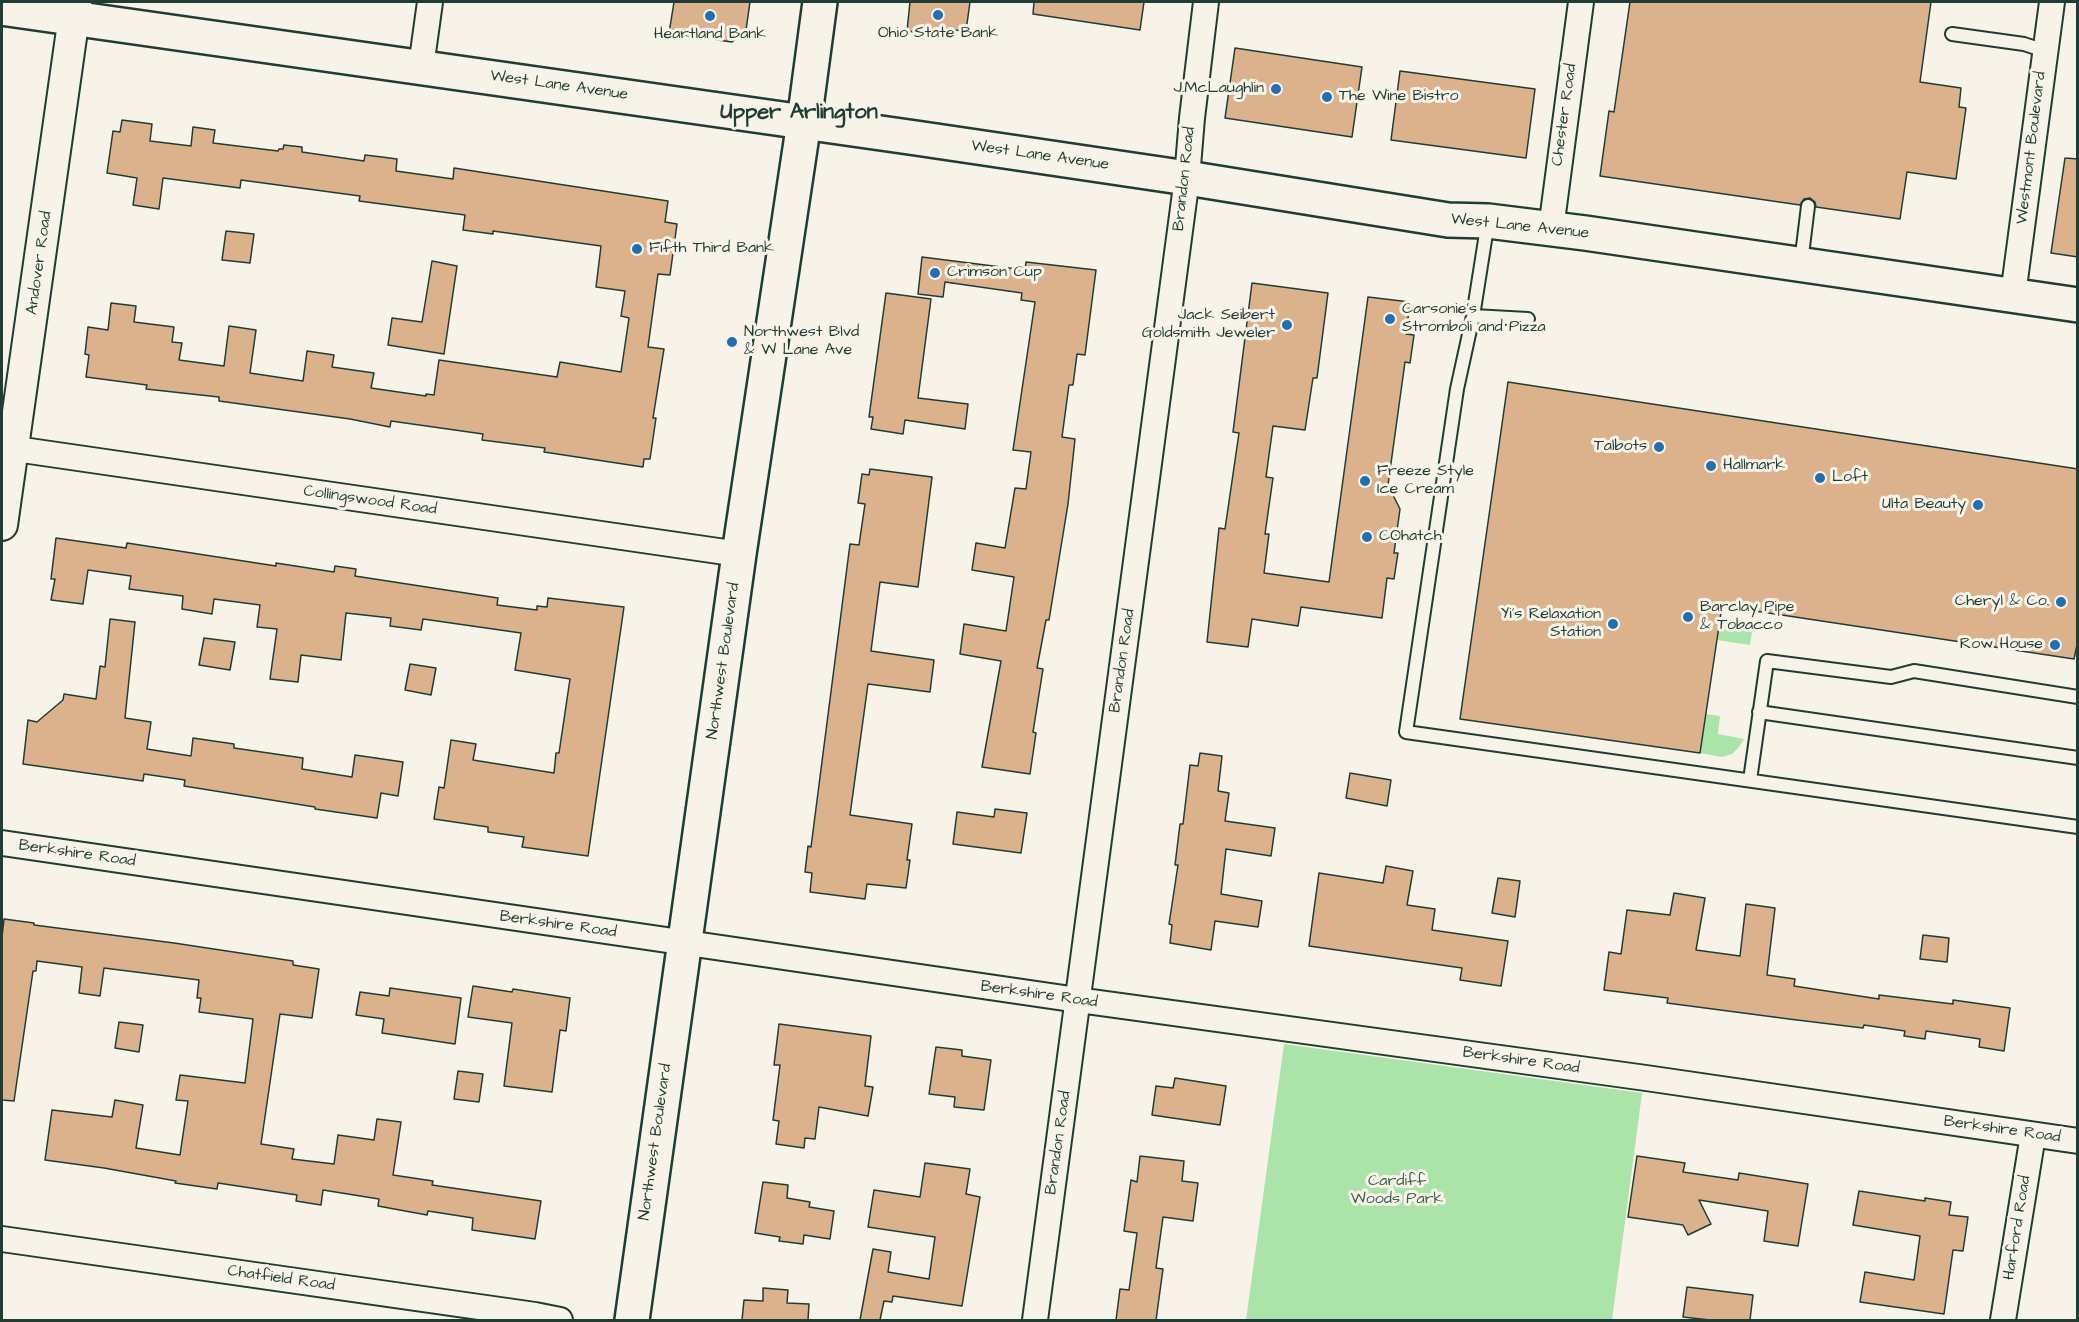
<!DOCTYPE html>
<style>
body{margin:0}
#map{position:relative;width:2079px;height:1322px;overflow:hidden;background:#f7f3e8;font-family:"Architects Daughter",sans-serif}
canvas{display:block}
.frame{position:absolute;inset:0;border:3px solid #1f3d34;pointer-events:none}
</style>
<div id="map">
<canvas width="2079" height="1322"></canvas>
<div class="frame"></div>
</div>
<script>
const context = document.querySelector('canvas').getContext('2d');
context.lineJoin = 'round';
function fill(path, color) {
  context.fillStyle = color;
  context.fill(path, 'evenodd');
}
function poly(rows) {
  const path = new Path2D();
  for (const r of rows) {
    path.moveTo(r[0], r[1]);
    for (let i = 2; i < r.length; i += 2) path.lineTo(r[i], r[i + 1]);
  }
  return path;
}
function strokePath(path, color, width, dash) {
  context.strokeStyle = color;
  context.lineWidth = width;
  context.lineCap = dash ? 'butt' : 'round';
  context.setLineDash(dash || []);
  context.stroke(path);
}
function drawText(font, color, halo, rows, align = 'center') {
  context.font = font + ' "Architects Daughter",sans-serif';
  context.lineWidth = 6;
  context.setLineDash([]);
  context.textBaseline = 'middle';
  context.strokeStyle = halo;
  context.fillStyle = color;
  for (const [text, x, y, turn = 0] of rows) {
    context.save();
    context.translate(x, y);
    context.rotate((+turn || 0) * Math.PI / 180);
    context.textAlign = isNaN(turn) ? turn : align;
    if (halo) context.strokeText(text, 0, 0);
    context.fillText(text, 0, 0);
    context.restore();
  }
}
fill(poly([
 [1720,620,1753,625,1750,645,1717,640],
 [1706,714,1720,716,1718,734,1744,739,1739,747,1732,754,1722,757,1700,753],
 [1284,1044,1642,1093,1612,1320,1246,1320]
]), '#aae4a9');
const building = poly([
 [674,2,750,2,746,30,732,42,669,33,674,2],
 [910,2,970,2,966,31,944,29,943,36,907,31,910,2],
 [1034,2,1144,2,1140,30,1033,14,1034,2],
 [1630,2,1931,2,1920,82,1961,88,1959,107,1966,108,1956,179,1907,172,1900,219,1816,207,1815,202,1810,198,1804,199,1800,205,1600,176,1609,111,1614,112,1630,2],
 [1235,48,1362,67,1352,137,1225,118,1235,48],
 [1400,71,1535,89,1526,158,1391,140,1400,71],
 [122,120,152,124,150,141,191,146,193,127,215,130,213,143,278,151,279,149,283,149,284,145,302,147,302,152,364,161,365,155,382,157,397,159,396,171,453,179,454,168,668,201,665,222,677,224,670,275,658,274,648,347,664,349,653,418,656,418,650,459,644,459,643,467,544,452,545,448,482,440,483,434,391,421,390,427,350,419,219,401,219,397,146,389,147,385,86,377,89,355,85,354,88,327,108,330,111,303,136,306,134,322,174,327,172,342,182,343,179,360,224,366,229,326,256,330,250,373,303,381,307,351,334,355,332,367,374,373,371,388,426,396,426,394,434,395,439,360,557,377,560,362,621,372,629,318,621,316,625,291,596,287,601,246,493,231,493,234,463,230,465,215,359,201,360,196,241,180,240,188,163,178,159,209,133,205,137,178,107,173,113,131,120,132,122,120],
 [2065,158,2078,159,2078,257,2051,253,2065,158],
 [226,231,254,234,250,263,222,260,226,231],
 [922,257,1025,270,1026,262,1096,270,1085,355,1077,354,1073,385,1069,385,1062,437,1075,439,1068,504,1049,620,1046,620,1037,668,1043,669,1033,732,1036,733,1030,774,982,767,1001,661,960,654,964,624,1006,631,1014,577,972,570,976,543,1005,548,1015,488,1026,489,1031,452,1013,450,1035,302,1021,300,1022,293,945,282,943,297,918,294,922,257],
 [432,261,457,266,444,354,388,345,392,318,422,322,432,261],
 [1252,283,1328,293,1317,378,1313,378,1305,430,1273,426,1266,477,1273,478,1265,534,1269,534,1264,573,1329,582,1368,297,1410,302,1406,334,1414,335,1410,363,1405,362,1388,485,1400,509,1394,553,1398,553,1394,579,1387,578,1382,618,1301,607,1298,626,1252,619,1248,647,1207,642,1219,528,1225,529,1239,433,1233,432,1252,283],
 [886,293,931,299,918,398,968,404,965,429,905,420,903,434,871,429,873,417,869,417,886,293],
 [1508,382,2078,469,2078,640,2074,659,1722,606,1700,753,1460,719,1508,382],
 [870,469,932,477,918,587,880,582,871,651,934,660,930,692,868,684,850,815,912,824,907,860,910,860,906,888,867,884,865,899,810,892,812,873,805,872,808,846,811,847,850,544,859,545,865,504,858,503,862,474,869,475,870,469],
 [56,538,126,548,127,543,276,566,276,563,334,572,335,566,356,569,355,576,498,598,497,605,537,610,537,606,547,607,548,598,624,607,588,856,522,847,524,837,488,832,488,827,434,819,439,787,444,788,451,740,476,744,473,760,554,773,556,753,559,753,570,679,515,670,521,633,423,619,421,630,390,626,391,618,346,613,341,660,301,655,298,682,270,679,277,629,257,627,260,605,214,599,212,614,182,609,183,596,129,589,131,576,88,570,83,604,51,600,55,579,51,579,56,538],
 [110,619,135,622,125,718,151,722,147,749,191,756,193,738,234,744,234,748,303,758,302,769,352,777,355,755,403,762,398,796,381,793,377,818,315,809,315,807,184,786,185,780,144,774,143,781,23,764,28,720,37,722,63,700,64,694,96,699,100,666,105,667,110,619],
 [204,638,235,642,230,670,199,665,204,638],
 [410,664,436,668,431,695,405,690,410,664],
 [1200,753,1222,756,1218,791,1229,793,1225,821,1275,828,1271,856,1226,849,1221,894,1262,901,1258,927,1215,921,1211,950,1170,943,1172,925,1169,924,1178,865,1175,865,1180,824,1183,824,1190,765,1198,766,1200,753],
 [1350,773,1391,780,1387,806,1346,798,1350,773],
 [995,809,1027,813,1021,853,953,844,957,812,994,817,995,809],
 [1386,866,1413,871,1407,905,1435,909,1432,930,1508,941,1501,986,1460,980,1462,968,1309,946,1319,873,1383,883,1386,866],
 [1498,878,1520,881,1515,917,1492,913,1498,878],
 [1674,893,1705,898,1696,950,1740,956,1746,904,1775,908,1767,975,1795,979,1794,986,1879,999,1879,995,1953,1004,1953,1000,2010,1008,2004,1051,1979,1047,1980,1039,1926,1031,1925,1039,1904,1036,1905,1031,1864,1025,1863,1028,1789,1019,1667,1003,1668,998,1604,990,1609,952,1621,954,1627,910,1670,915,1674,893],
 [4,919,34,923,34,925,174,943,293,961,293,965,319,969,312,1018,280,1014,261,1144,294,1149,292,1159,334,1164,338,1135,374,1140,377,1119,401,1122,393,1175,433,1181,432,1185,541,1201,535,1239,472,1230,473,1218,428,1211,427,1215,378,1206,379,1199,323,1190,321,1205,296,1201,297,1195,218,1183,217,1189,175,1183,176,1181,104,1168,45,1160,52,1110,112,1117,115,1100,143,1105,136,1148,180,1155,188,1101,176,1100,180,1075,245,1083,253,1019,199,1012,201,998,197,998,199,980,104,968,100,996,79,993,82,967,37,961,36,971,33,971,14,1101,2,1100,2,937,4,919],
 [1923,935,1949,938,1947,962,1920,959,1923,935],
 [473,986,512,992,513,989,570,998,566,1031,560,1030,552,1092,504,1086,512,1023,468,1017,473,986],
 [390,988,461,998,455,1044,382,1033,384,1019,356,1015,360,992,389,996,390,988],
 [119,1022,143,1025,139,1052,115,1048,119,1022],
 [779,1024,871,1036,865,1086,873,1087,868,1116,819,1107,815,1139,805,1138,804,1148,776,1144,779,1121,773,1120,780,1065,774,1065,779,1024],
 [936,1047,962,1050,962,1056,991,1060,984,1110,954,1107,955,1097,929,1094,936,1047],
 [458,1071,483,1074,479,1102,454,1099,458,1071],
 [1175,1078,1226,1086,1220,1125,1152,1115,1156,1086,1173,1088,1175,1078],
 [1140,1156,1184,1161,1182,1181,1198,1183,1193,1221,1163,1217,1156,1268,1163,1269,1156,1320,1116,1320,1120,1289,1129,1290,1137,1233,1124,1231,1131,1180,1137,1182,1140,1156],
 [1637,1156,1685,1163,1683,1172,1738,1180,1739,1173,1808,1184,1798,1246,1764,1241,1768,1211,1699,1200,1711,1224,1688,1235,1683,1225,1628,1217,1637,1156],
 [925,1163,970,1169,966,1194,980,1197,962,1306,893,1296,892,1302,884,1301,880,1320,860,1320,873,1249,891,1252,888,1272,929,1279,935,1237,868,1227,874,1190,920,1197,925,1163],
 [763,1182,788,1185,787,1198,810,1202,809,1207,834,1211,830,1239,804,1235,803,1244,779,1241,780,1237,755,1233,763,1182],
 [1859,1191,1925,1201,1925,1198,1951,1202,1949,1215,1968,1217,1963,1251,1953,1250,1944,1314,1860,1302,1865,1272,1914,1280,1920,1236,1853,1225,1859,1191],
 [1687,1287,1753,1295,1750,1320,1710,1320,1683,1317,1687,1287],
 [763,1288,788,1290,787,1303,809,1304,808,1320,742,1320,744,1300,763,1301,763,1288]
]);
fill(building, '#dcb28d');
strokePath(building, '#1f3d34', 1.5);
const service = poly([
 [1952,34,2024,44,2045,51],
 [1488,221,1473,316,1457,389,1406,732,2078,827],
 [1801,263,1808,206],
 [1473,316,1528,319],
 [1759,712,2078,758],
 [1750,780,1767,661,1891,677,1914,671,2078,697]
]);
const minor = poly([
 [421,67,430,2],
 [1551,229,1581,2],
 [2013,295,2052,2],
 [2,447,739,554],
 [2,843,1078,1000,1646,1078,2078,1141],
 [2,1239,535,1315,560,1320],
 [1035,1320,1187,178,1192,118,1206,2],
 [2003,1320,2033,1135]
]);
const tertiary = poly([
 [2,525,76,2]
]);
const secondary = poly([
 [632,1320,739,554,804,122]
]);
const primary = poly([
 [2,8,916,138,1187,178,1448,220,1488,221,1585,233,2078,305],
 [804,122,820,2]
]);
strokePath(service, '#1f3d34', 16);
strokePath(minor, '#1f3d34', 28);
strokePath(tertiary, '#1f3d34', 34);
strokePath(secondary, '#1f3d34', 38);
strokePath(primary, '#1f3d34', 38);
strokePath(service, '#f7f3e8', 12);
strokePath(minor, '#f7f3e8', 24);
strokePath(tertiary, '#f7f3e8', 30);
strokePath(secondary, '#f7f3e8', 33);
strokePath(primary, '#f7f3e8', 33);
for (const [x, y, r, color] of [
 [938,15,6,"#1f6fb2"],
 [710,16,6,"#1f6fb2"],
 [1276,89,6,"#1f6fb2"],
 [1327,97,6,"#1f6fb2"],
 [637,249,6,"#1f6fb2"],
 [935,273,6,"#1f6fb2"],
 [1390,319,6,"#1f6fb2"],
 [1287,325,6,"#1f6fb2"],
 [732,342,6,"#1f6fb2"],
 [1659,447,6,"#1f6fb2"],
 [1711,466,6,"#1f6fb2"],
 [1820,478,6,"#1f6fb2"],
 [1365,481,6,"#1f6fb2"],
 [1978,505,6,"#1f6fb2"],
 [1367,537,6,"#1f6fb2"],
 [2061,602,6,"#1f6fb2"],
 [1688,617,6,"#1f6fb2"],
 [1613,624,6,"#1f6fb2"],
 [2055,645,6,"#1f6fb2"]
]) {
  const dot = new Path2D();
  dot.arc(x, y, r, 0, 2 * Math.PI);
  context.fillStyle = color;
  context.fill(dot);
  strokePath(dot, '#f7f3e8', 2);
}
drawText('16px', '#1f3d34', '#f7f3e8', [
 ["Ohio State Bank",938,34,"center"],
 ["Heartland Bank",710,35,"center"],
 ["J.McLaughlin",1264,89,"right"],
 ["The Wine Bistro",1339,97],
 ["Fifth Third Bank",649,249],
 ["Crimson Cup",947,273],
 ["Carsonie's",1402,310],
 ["Stromboli and Pizza",1402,328],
 ["Jack Seibert",1275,316,"right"],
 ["Goldsmith Jeweler",1275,334,"right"],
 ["Northwest Blvd",744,333],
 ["& W Lane Ave",744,351],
 ["Talbots",1647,447,"right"],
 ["Hallmark",1723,466],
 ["Freeze Style",1377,472],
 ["Ice Cream",1377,490],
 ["Loft",1832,478],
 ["Ulta Beauty",1966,505,"right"],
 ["COhatch",1379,537],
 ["Cheryl & Co.",2049,602,"right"],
 ["Barclay Pipe",1700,608],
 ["& Tobacco",1700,626],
 ["Yi's Relaxation",1601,615,"right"],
 ["Station",1601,633,"right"],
 ["Row House",2043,645,"right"]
], 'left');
drawText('16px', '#1f3d34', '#f7f3e8', [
 ["West Lane Avenue",559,86,8],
 ["Chester Road",1565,115,-82],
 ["Westmont Boulevard",2032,148,-83],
 ["West Lane Avenue",1040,156,8],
 ["Brandon Road",1185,179,-84],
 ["West Lane Avenue",1520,227,6],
 ["Andover Road",40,263,-82],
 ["Collingswood Road",370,501,8],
 ["Northwest Boulevard",724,661,-82],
 ["Brandon Road",1123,661,-82],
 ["Berkshire Road",77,854,8],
 ["Berkshire Road",558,925,8],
 ["Berkshire Road",1039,995,8],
 ["Berkshire Road",1521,1061,8],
 ["Berkshire Road",2002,1130,8],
 ["Northwest Boulevard",656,1142,-82],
 ["Brandon Road",1059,1143,-82],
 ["Harford Road",2018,1228,-81],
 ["Chatfield Road",281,1279,8]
]);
drawText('16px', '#3b5e4b', '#f7f3e8', [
 ["Cardiff",1397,1182],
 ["Woods Park",1397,1200]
]);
drawText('bold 22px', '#1f3d34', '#f7f3e8', [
 ["Upper Arlington",799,113]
]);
</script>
